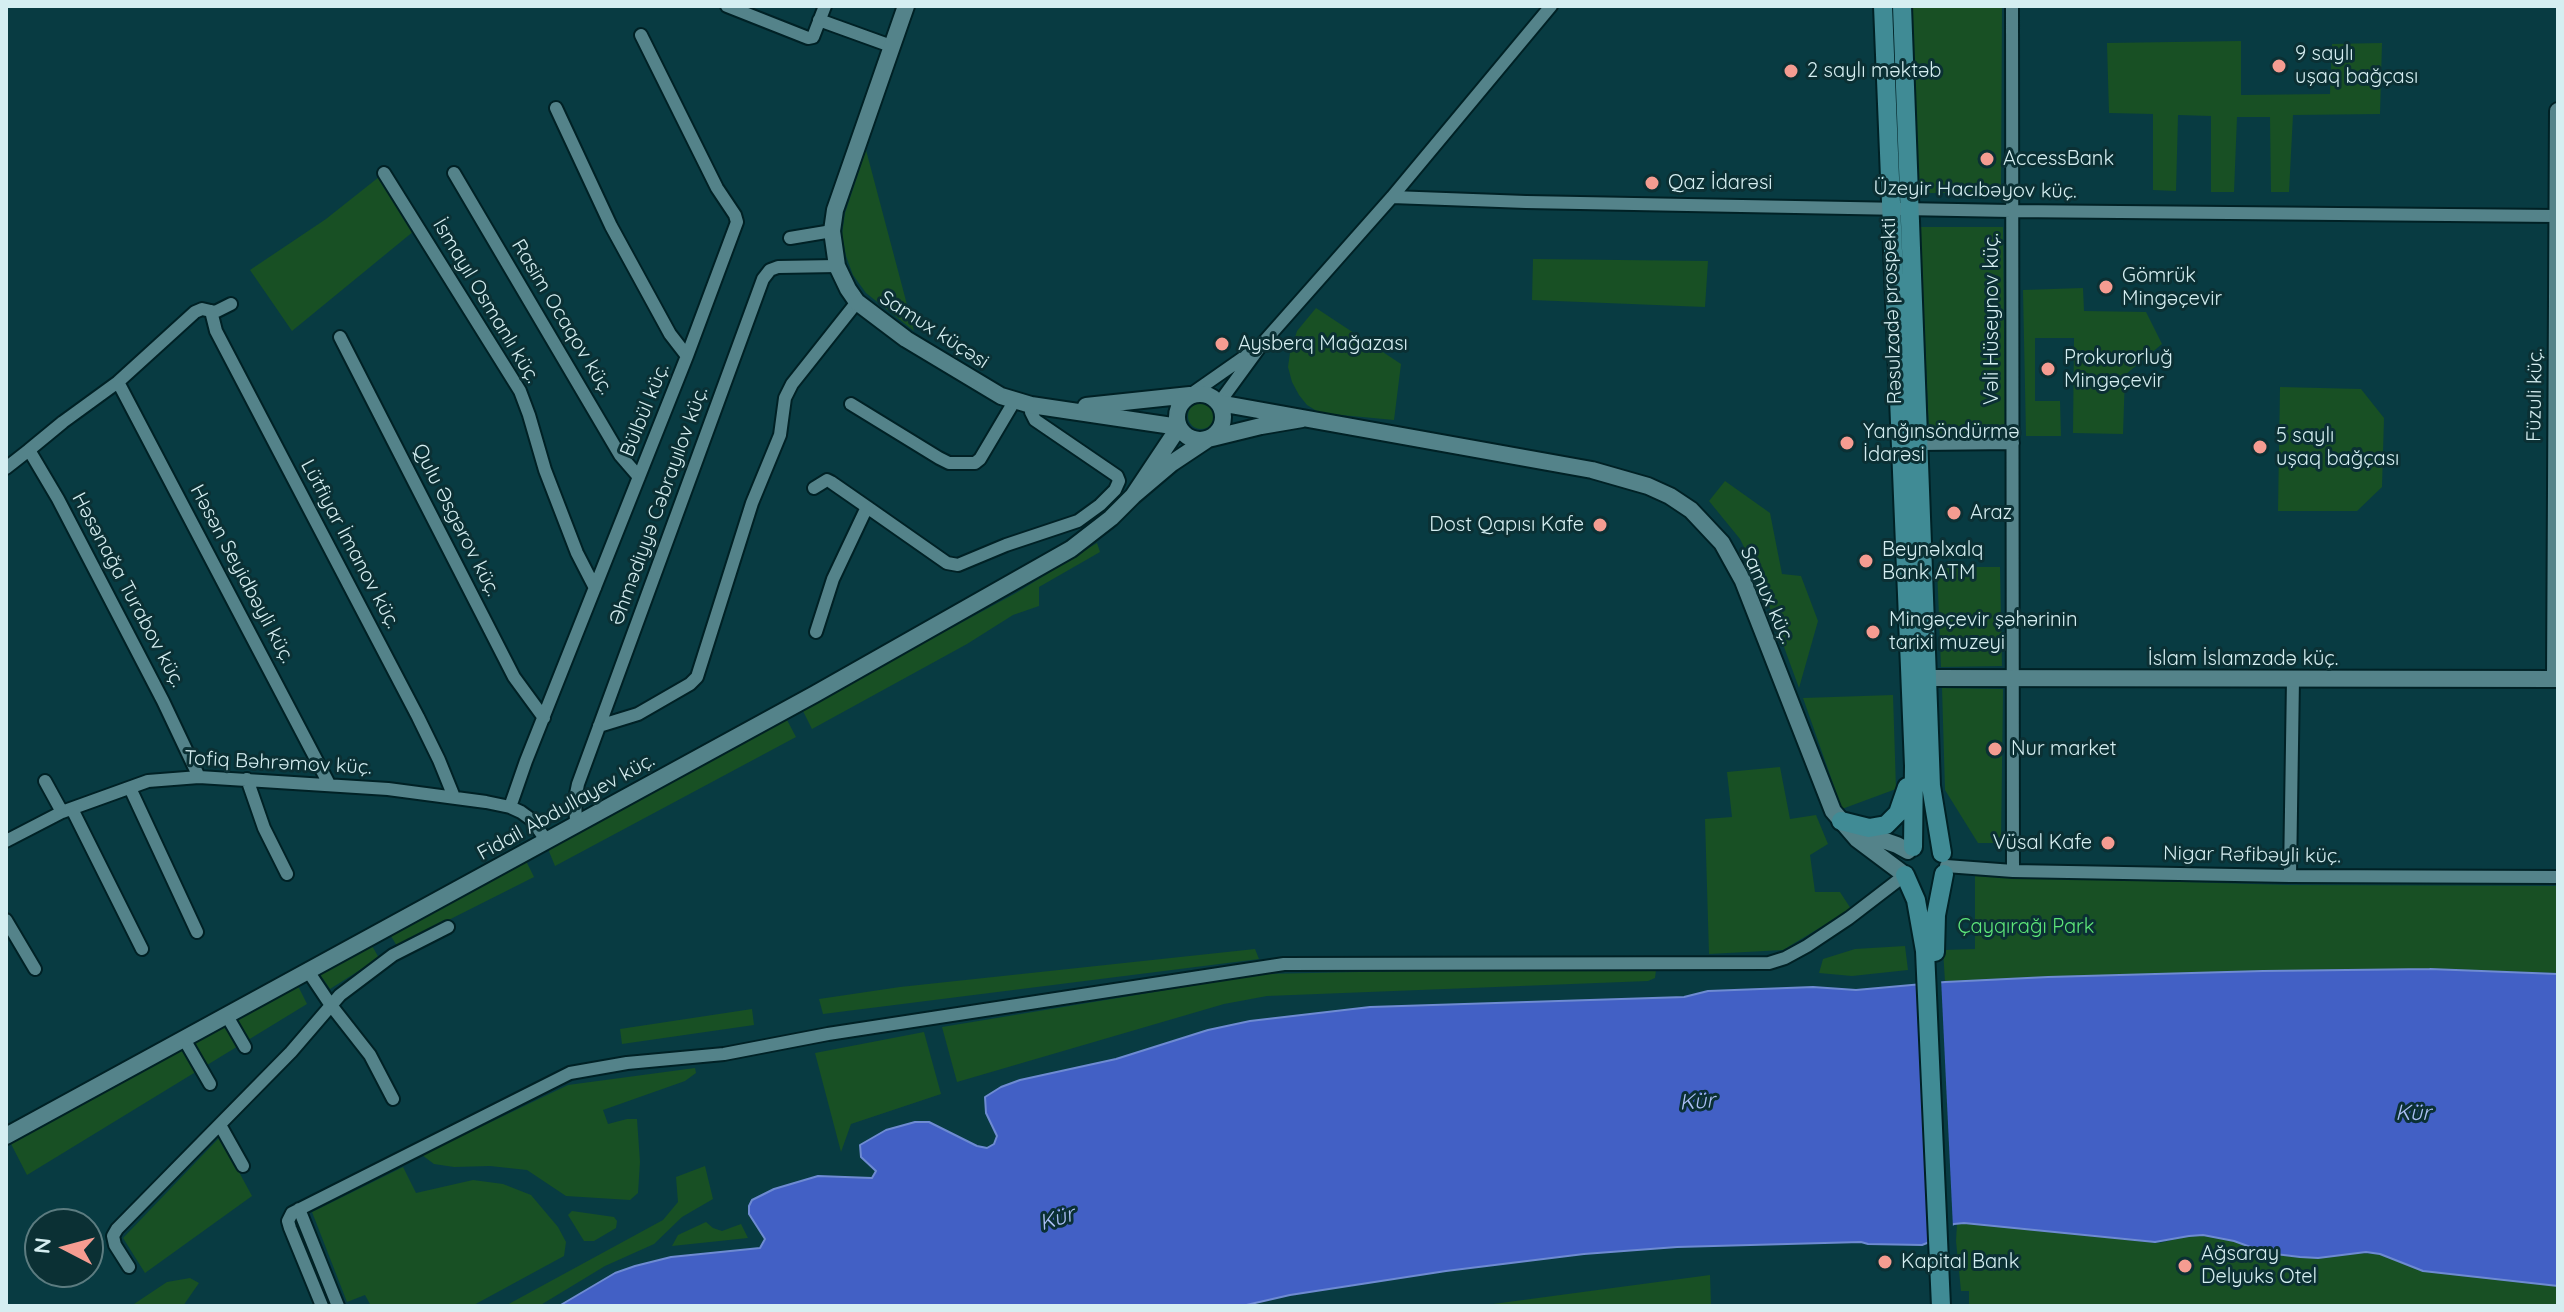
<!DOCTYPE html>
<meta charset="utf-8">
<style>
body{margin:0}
#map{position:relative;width:2564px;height:1312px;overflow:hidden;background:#083b42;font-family:Quicksand,sans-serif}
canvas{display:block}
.frame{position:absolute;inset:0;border:8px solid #d5eef1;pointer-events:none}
.north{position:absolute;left:24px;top:1208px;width:80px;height:80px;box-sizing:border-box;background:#0b3034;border:2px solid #5c7c80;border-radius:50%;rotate:276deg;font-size:22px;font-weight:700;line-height:32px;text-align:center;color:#d5eef1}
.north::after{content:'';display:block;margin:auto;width:28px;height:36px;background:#f59c91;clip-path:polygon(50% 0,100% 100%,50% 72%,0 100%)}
</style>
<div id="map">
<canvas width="2564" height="1312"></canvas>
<div class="frame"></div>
<div class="north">N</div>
</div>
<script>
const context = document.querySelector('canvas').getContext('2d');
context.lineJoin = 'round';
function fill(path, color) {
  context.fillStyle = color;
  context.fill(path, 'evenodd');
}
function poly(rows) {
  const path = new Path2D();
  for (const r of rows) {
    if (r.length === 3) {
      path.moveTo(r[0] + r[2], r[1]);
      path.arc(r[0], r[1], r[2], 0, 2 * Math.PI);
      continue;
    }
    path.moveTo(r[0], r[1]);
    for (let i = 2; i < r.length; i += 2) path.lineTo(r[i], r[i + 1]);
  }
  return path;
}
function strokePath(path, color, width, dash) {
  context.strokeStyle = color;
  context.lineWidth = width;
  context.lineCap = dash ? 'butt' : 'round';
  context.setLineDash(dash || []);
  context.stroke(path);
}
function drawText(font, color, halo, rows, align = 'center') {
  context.font = font + ' Quicksand,sans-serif';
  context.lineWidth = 6;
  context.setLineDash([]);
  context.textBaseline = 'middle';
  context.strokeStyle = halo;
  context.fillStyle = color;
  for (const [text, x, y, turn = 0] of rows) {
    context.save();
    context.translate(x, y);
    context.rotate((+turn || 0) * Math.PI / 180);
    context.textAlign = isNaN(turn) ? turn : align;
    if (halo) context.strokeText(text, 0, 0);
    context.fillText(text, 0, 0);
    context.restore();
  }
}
fill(poly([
 [1909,6,2002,6,2001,193,1916,193],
 [2241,41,2241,95,2330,94,2332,44,2382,43,2380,114,2293,115,2289,192,2271,192,2270,117,2237,117,2234,192,2211,192,2211,116,2178,115,2176,191,2153,190,2153,114,2109,113,2107,43],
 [866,150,914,331,866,293,853,275,846,256,842,235,845,213],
 [384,173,414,231,292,331,250,270,326,219],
 [1920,227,2003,227,2005,432,1929,434],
 [1533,259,1708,261,1705,307,1532,300],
 [2083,288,2084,311,2146,312,2162,344,2125,375,2123,434,2073,433,2074,338,2035,338,2035,401,2060,401,2061,436,2026,436,2023,290],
 [1316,308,1401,364,1394,420,1320,413,1307,405,1299,395,1292,382,1288,367,1290,353,1297,331],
 [2280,387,2361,389,2384,418,2382,487,2357,511,2278,511],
 [1201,416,13],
 [1725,481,1770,513,1782,574,1801,576,1818,621,1799,688,1757,573,1740,539,1709,501],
 [1097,543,1100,552,1039,587,1039,606,1013,615,967,644,812,729,802,709,1016,593],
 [2000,567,2002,666,1941,667,1937,567],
 [1942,688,2003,689,2001,843,1978,843,1945,790],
 [1893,695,1896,789,1842,809,1803,698],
 [786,718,796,737,555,866,548,849],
 [1780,767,1790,819,1816,815,1828,844,1810,855,1815,892,1840,892,1851,909,1783,950,1709,954,1705,819,1732,817,1727,772],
 [525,859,534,877,397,946,389,933],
 [1975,876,2288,885,2558,886,2558,973,2430,969,2263,971,1945,982,1943,950,1975,949],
 [371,944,379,958,330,989,319,973],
 [1905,946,1908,970,1852,976,1819,973,1823,959,1855,949],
 [1255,949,1259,959,823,1014,819,999,900,987],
 [1454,970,1656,970,1655,978,1648,981,1267,996,1224,1004,957,1082,942,1027,1263,974],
 [298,986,307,1004,27,1175,10,1142],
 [752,1009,754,1025,622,1044,620,1029],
 [924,1032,941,1094,851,1124,841,1152,815,1053],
 [695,1068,696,1073,685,1081,603,1110,608,1124,627,1119,637,1119,640,1162,638,1193,630,1200,566,1196,527,1170,490,1166,454,1167,434,1164,422,1155,568,1085],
 [220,1137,252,1196,145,1273,123,1238],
 [705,1166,713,1199,682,1217,654,1244,605,1266,539,1306,505,1306,663,1220,678,1202,676,1177],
 [403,1167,416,1193,473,1180,503,1184,531,1195,558,1227,566,1242,564,1256,472,1306,371,1306,365,1295,347,1302,312,1212],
 [572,1211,614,1217,617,1221,616,1228,594,1241,584,1241,568,1215],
 [706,1222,713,1228,722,1231,741,1224,748,1238,672,1246,678,1235],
 [1964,1223,2160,1243,2189,1236,2203,1235,2234,1241,2255,1250,2287,1256,2318,1258,2352,1253,2380,1254,2401,1261,2417,1269,2558,1286,2558,1306,1969,1306,1969,1291,1961,1291,1956,1241,1957,1224],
 [1710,1275,1711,1306,1478,1306],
 [190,1278,199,1283,183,1306,131,1306,167,1282]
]), '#185024');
const water = poly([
 [2430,969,2558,974,2558,1286,2423,1271,2380,1254,2366,1252,2318,1258,2300,1257,2267,1253,2234,1241,2203,1235,2189,1236,2155,1242,1964,1223,1954,1224,1945,1228,1927,1243,1922,1245,1868,1244,1861,1242,1677,1247,1584,1254,1446,1271,1290,1295,1242,1306,559,1306,615,1273,635,1266,671,1257,760,1248,765,1239,749,1214,749,1206,752,1200,774,1189,818,1176,872,1178,876,1171,861,1157,860,1145,886,1130,915,1122,929,1122,977,1146,987,1148,994,1144,997,1136,986,1113,985,1097,1001,1087,1020,1080,1116,1059,1208,1030,1250,1021,1370,1007,1684,997,1708,991,1813,987,1856,990,1945,982,2048,977,2263,971,2430,969]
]);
fill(water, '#4260c5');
strokePath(water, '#6e8bd2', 2);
fill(poly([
 [1941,978,1953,1228,1932,1245,1919,980]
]), '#083b42');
const street = poly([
 [727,6,808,38,813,37,825,6],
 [2012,6,2013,871],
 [819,20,891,46],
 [556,108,611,226,670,334,687,356],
 [384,173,520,391,529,415,545,470,577,553,595,588],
 [454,173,620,455,639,477],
 [1392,197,1526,202,2011,211,2557,216],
 [790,238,832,231],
 [211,311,216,331,418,717,439,760,454,797],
 [340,337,514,677,544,718],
 [118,382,329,784],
 [1190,395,1250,353],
 [1219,403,1262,344,1392,197,1551,6],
 [851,404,939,458,949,463,975,463,980,459,1015,400],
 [1919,444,2013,443],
 [29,450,63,422,118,382,195,312,202,309,215,312,231,304],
 [6,468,29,450,58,499,163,701,199,777],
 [814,488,827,480,831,482,867,507],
 [816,632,833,579,867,507,947,563,958,565,1006,545,1078,521,1100,505,1115,490,1119,481,1117,476,1035,420,1031,412,1031,405],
 [599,726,638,714,690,684,697,677,752,503,780,435,785,398,792,384,857,302],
 [247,779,264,828,287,874],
 [45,781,62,812],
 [130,788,197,932],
 [510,807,526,761,687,356,737,222,735,215,717,188,641,35],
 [72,809,142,949],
 [576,822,575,799,578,784,763,279,770,270,778,267,837,266],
 [6,841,62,812,148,781,199,777,388,789,486,802,510,807,521,812,532,820,546,840],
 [1946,866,2013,871,2290,876,2558,877],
 [2290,876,2293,679],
 [6,920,35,969],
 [308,971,330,1004,370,1055,393,1099],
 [227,1016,245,1047],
 [184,1039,210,1084],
 [220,1125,243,1166],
 [299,1209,338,1306],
 [129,1267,115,1245,113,1236,117,1229,291,1052,340,995,393,955,448,927],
 [322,1306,290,1228,288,1221,292,1213,570,1073,627,1063,724,1054,828,1034,1284,964,1769,963,1785,958,1807,946,1849,918,1905,875]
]);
const secondary = poly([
 [906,6,835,210,832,231,837,266,848,289,857,302,906,339,1001,396,1031,405,1179,427,1133,496,1172,463,1208,439,1261,426,1302,419],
 [1200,417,23],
 [1219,403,1592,470,1648,486,1670,496,1691,510,1722,543,1743,581,1833,811,1857,839,1905,875],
 [1086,406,1190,395],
 [1929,678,2558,679],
 [2555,679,2558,111],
 [1854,830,1897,845,1908,851],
 [6,1136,815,694,1071,549,1111,518,1133,496]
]);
const primary = poly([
 [1883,6,1914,766,1913,847],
 [1902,6,1931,786,1942,853],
 [1841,821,1869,828,1886,825,1898,813,1907,787],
 [1905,875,1916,900,1925,951,1941,1306],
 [1935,952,1936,915,1944,874]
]);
strokePath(street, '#002125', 16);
strokePath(secondary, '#002125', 20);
strokePath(primary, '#002125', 22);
strokePath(street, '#54838a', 12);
strokePath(secondary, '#54838a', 16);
strokePath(primary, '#408b95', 18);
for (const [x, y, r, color] of [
 [2279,66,8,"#f59c91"],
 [1791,71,8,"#f59c91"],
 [1987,159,8,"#f59c91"],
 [1652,183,8,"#f59c91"],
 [2106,287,8,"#f59c91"],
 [1222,344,8,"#f59c91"],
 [2048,369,8,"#f59c91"],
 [1847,443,8,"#f59c91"],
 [2260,447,8,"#f59c91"],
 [1954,513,8,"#f59c91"],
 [1600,525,8,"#f59c91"],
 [1866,561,8,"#f59c91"],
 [1873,632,8,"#f59c91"],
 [1995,749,8,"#f59c91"],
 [2108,843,8,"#f59c91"],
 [1885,1262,8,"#f59c91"],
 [2185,1266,8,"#f59c91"]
]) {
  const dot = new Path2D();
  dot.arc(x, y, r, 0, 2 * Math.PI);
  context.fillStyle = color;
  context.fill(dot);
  strokePath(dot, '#0b3034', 3);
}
drawText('20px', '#d5eef1', '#0b3034', [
 ["9 saylı",2295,54],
 ["uşaq bağçası",2295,77],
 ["2 saylı məktəb",1807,71],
 ["AccessBank",2003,159],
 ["Qaz İdarəsi",1668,183],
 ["Gömrük",2122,276],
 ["Mingəçevir",2122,299],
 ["Aysberq Mağazası",1238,344],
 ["Prokurorluğ",2064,358],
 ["Mingəçevir",2064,381],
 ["Yanğınsöndürmə",1863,432],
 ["İdarəsi",1863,455],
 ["5 saylı",2276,436],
 ["uşaq bağçası",2276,459],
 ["Araz",1970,513],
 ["Dost Qapısı Kafe",1584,525,"right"],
 ["Beynəlxalq",1882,550],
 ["Bank ATM",1882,573],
 ["Mingəçevir şəhərinin",1889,620],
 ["tarixi muzeyi",1889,643],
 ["Nur market",2011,749],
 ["Vüsal Kafe",2092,843,"right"],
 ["Ağsaray",2201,1254],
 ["Delyuks Otel",2201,1277],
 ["Kapital Bank",1901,1262]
], 'left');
drawText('20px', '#d5eef1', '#0b3034', [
 ["Üzeyir Hacıbəyov küç.",1975,190,1],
 ["İsmayıl Osmanlı küç.",486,301,59],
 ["Rəsulzadə prospekti",1892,311,-92],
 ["Rasim Ocaqov küç.",562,317,59],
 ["Vəli Hüseynov küç.",1992,319,-90],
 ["Samux küçəsi",934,330,33],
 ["Füzuli küç.",2535,395,-89],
 ["Bülbül küç.",645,410,-68],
 ["Əhmədiyyə Cəbrayılov küç.",659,506,-70],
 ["Qulu Əsgərov küç.",456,520,63],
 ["Lütfiyar İmanov küç.",350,544,62],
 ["Həsən Seyidbəyli küç.",242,574,62],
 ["Həsənağa Turabov küç.",128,590,62],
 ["Samux küç.",1767,595,66],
 ["İslam İslamzadə küç.",2243,659],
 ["Tofiq Bəhrəmov küç.",278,763,3],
 ["Fidail Abdullayev küç.",566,807,-29],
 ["Nigar Rəfibəyli küç.",2252,855,1]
]);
drawText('20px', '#5ee77a', '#0b3034', [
 ["Çayqırağı Park",2026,927]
]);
drawText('italic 22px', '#acc0f4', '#0b3034', [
 ["Kür",1697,1102,-4],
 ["Kür",2413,1113],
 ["Kür",1057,1219,-17]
]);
</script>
